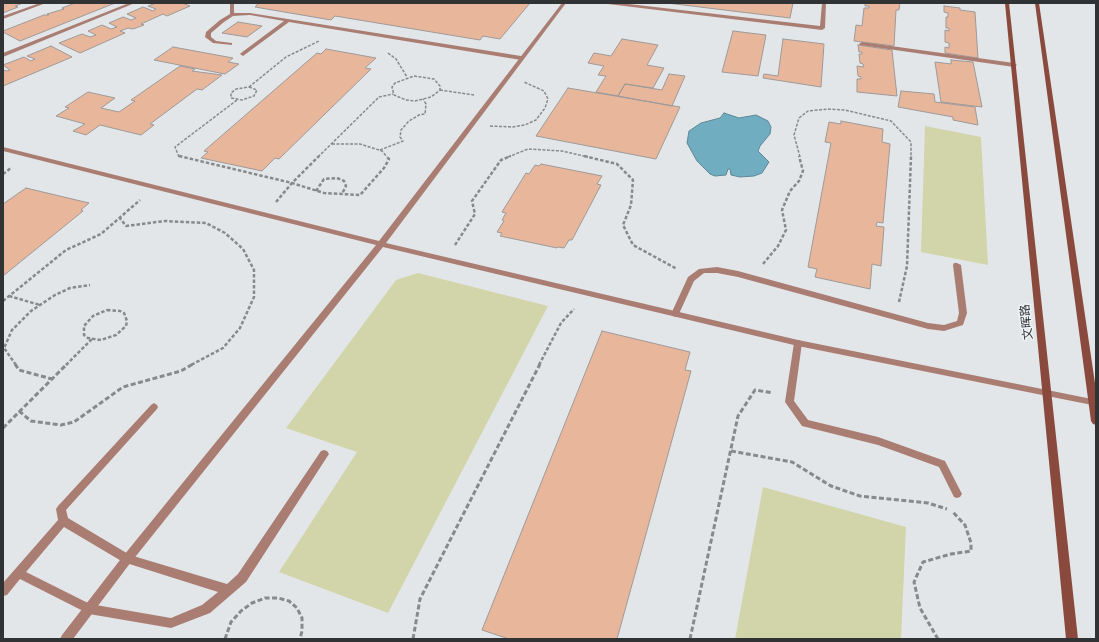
<!DOCTYPE html>
<meta charset="utf-8">
<style>
body{margin:0}
#map{position:relative;width:1099px;height:642px;overflow:hidden;background:#e3e6e9;font-family:"Fira Sans",sans-serif}
canvas{display:block}
.frame{position:absolute;inset:0;border:4px solid #313233;pointer-events:none}
</style>
<div id="map">
<canvas width="1099" height="642"></canvas>
<div class="frame"></div>
</div>
<script>
const context = document.querySelector('canvas').getContext('2d');
context.lineJoin = 'round';
function fill(path, color) {
  context.fillStyle = color;
  context.fill(path, 'evenodd');
}
function poly(rows) {
  const path = new Path2D();
  for (const r of rows) {
    path.moveTo(r[0], r[1]);
    for (let i = 2; i < r.length; i += 2) path.lineTo(r[i], r[i + 1]);
  }
  return path;
}
function strokePath(path, color, width, dash) {
  context.strokeStyle = color;
  context.lineWidth = width;
  context.lineCap = dash ? 'butt' : 'round';
  context.setLineDash(dash || []);
  context.stroke(path);
}
function drawText(font, color, halo, rows, align = 'center') {
  context.font = font + ' "Fira Sans","Noto Sans SC",sans-serif';
  context.lineWidth = 3;
  context.setLineDash([]);
  context.textBaseline = 'middle';
  context.strokeStyle = halo;
  context.fillStyle = color;
  for (const [text, x, y, turn = 0] of rows) {
    context.save();
    context.translate(x, y);
    context.rotate((+turn || 0) * Math.PI / 180);
    context.textAlign = isNaN(turn) ? turn : align;
    if (halo) context.strokeText(text, 0, 0);
    context.fillText(text, 0, 0);
    context.restore();
  }
}
fill(poly([
 [925,126,981,137,988,265,921,252],
 [418,273,548,306,388,613,279,572,357,452,286,428,396,280],
 [763,487,906,527,901,639,735,639]
]), '#d2d5aa');
const water = poly([
 [724,113,739,118,756,115,768,121,771,127,770,134,760,146,758,151,769,162,762,173,754,176,740,177,731,175,730,169,728,169,726,175,715,176,710,174,697,161,687,143,689,131,701,123,720,118,724,113]
]);
fill(water, '#70adc1');
strokePath(water, '#5d8896', 1);
const building = poly([
 [3,3,23,3,15,6,18,7,3,13,3,3],
 [75,3,115,3,20,41,3,32,3,31,44,15,49,15,47,14,64,9,62,8,75,3],
 [156,3,182,3,190,6,167,16,163,14,141,24,144,25,133,29,128,28,120,31,125,33,80,53,59,43,82,34,90,37,96,35,88,31,102,25,111,29,117,27,109,23,123,17,131,20,136,18,127,14,143,7,153,11,156,9,148,6,156,3],
 [251,3,530,3,500,39,483,36,480,40,335,16,331,20,255,7,258,4,251,3],
 [667,3,793,3,790,18,667,3],
 [865,3,900,3,899,10,896,10,894,46,854,41,856,25,862,26,864,8,869,8,869,6,865,6,865,3],
 [944,6,960,8,960,10,975,12,978,58,945,53,945,47,949,48,949,43,945,42,945,30,949,31,949,28,946,28,946,17,948,17,948,13,944,12,944,6],
 [238,22,262,26,247,37,222,33,238,22],
 [733,31,766,35,758,76,722,72,733,31],
 [622,39,658,45,647,65,664,68,653,88,625,84,618,96,596,92,606,76,598,75,604,66,588,63,594,53,611,56,622,39],
 [783,39,824,44,821,87,763,78,764,74,778,76,783,39],
 [858,45,892,50,897,96,857,92,857,79,861,79,861,77,858,76,857,66,864,67,863,64,860,63,859,54,862,54,862,52,859,52,858,45],
 [51,46,72,57,3,86,3,70,7,71,10,70,3,65,24,57,31,61,35,59,27,56,51,46],
 [173,47,233,58,228,62,239,64,225,74,154,60,173,47],
 [326,49,376,58,365,68,371,69,279,159,275,158,262,171,201,158,208,152,204,151,317,53,321,54,326,49],
 [951,60,973,62,982,107,941,102,935,62,951,64,951,60],
 [180,66,195,69,192,71,222,75,202,90,197,89,150,124,154,125,141,135,100,125,86,135,73,131,85,124,56,116,69,108,65,107,88,92,115,98,101,108,119,112,135,101,131,100,180,66],
 [669,74,685,76,672,106,618,96,625,84,662,90,669,74],
 [568,88,680,107,656,159,536,136,568,88],
 [901,91,934,94,935,102,975,107,978,125,953,120,953,117,898,107,901,91],
 [841,121,883,129,882,142,890,144,883,223,877,222,876,226,884,227,881,266,872,264,870,289,815,277,817,269,808,267,831,143,825,142,829,122,841,124,841,121],
 [541,164,602,176,597,184,601,185,572,240,569,240,564,248,558,247,557,248,500,236,502,233,497,232,504,221,502,220,506,213,502,212,526,173,529,174,535,165,539,166,541,164],
 [26,188,89,203,81,210,83,211,3,276,3,204,26,188],
 [602,331,690,352,685,370,691,371,617,639,509,639,482,630,602,331]
]);
fill(building, '#e8b79b');
strokePath(building, '#9d9998', 1);
strokePath(poly([
 [388,53,396,59,407,77],
 [414,76,434,79,440,86,440,90,431,97,415,101,406,100,394,95,392,87,395,83,414,76],
 [249,87,286,57,319,41],
 [249,87,257,90,254,96,242,100,231,98,231,93,236,89,249,87],
 [440,90,474,95],
 [490,126,512,127,525,125,536,120,545,108,548,99,544,91,524,82],
 [332,144,360,144,382,151,387,157],
 [380,150,403,141,400,137,401,130,409,121,419,115,425,114,426,104,423,99],
 [179,157,175,147,237,100],
 [318,157,379,97,393,94],
 [508,157,528,149,562,151,588,157],
 [800,157,794,135,799,118,808,111,828,109,845,110,891,121,911,142,911,157]
]), '#87898b', 1.5, [3, 1.5]);
strokePath(poly([
 [179,156,292,183,324,193,360,195,384,168,389,159,386,156],
 [584,156,617,164,633,180,631,205,623,225,633,245,677,269],
 [3,174,11,168],
 [316,191,324,179,337,178,344,181,346,186,342,194],
 [276,202,292,183,319,156],
 [119,217,126,226,165,221,206,223,225,233,243,249,254,270,254,297,240,328,223,348,191,365],
 [455,245,475,214,472,201,501,160,511,156],
 [763,264,778,246,786,230,782,210,790,191,799,181,803,171,799,156],
 [9,296,40,305],
 [3,301,66,250,101,234,140,200],
 [899,302,907,266,911,156],
 [107,310,120,311,124,313,127,321,126,326,116,335,101,340,88,338,84,335,84,326,93,316,107,310],
 [16,365,4,348,12,330,31,311,55,295,70,288,90,285],
 [66,365,92,339],
 [539,365,561,323,574,309]
]), '#87898b', 2.5, [3.5, 2]);
strokePath(poly([
 [15,364,19,370,52,379],
 [19,411,31,421,61,425,74,422,123,387,181,371,193,364],
 [3,428,67,364],
 [731,451,792,462,831,486,860,496,928,503,947,509],
 [225,639,231,622,241,611,252,603,265,598,278,598,289,601,297,608,302,618,302,631,300,639],
 [413,639,420,599,540,364],
 [690,639,738,416,755,390,773,393],
 [938,639,920,608,914,582,923,562,951,554,971,551,971,543,965,525,952,511]
]), '#87898b', 3, [5, 2.5]);
fill(poly([
 [40,3,46,3,3,19,3,16,40,3],
 [129,3,135,3,3,57,3,53,129,3],
 [230,3,234,3,234,13,250,13,521,56,524,58,521,60,289,22,243,56,240,54,241,53,284,21,250,15,233,16,224,22,211,33,211,37,216,41,232,43,232,45,213,43,205,37,206,32,220,20,230,14,230,3],
 [606,3,620,3,820,26,822,3,826,3,825,28,822,30,608,4,606,3],
 [862,42,1014,63,1017,65,1014,67,860,45,859,44,862,42],
 [954,263,957,263,961,265,967,313,963,325,944,331,928,329,738,277,717,273,704,273,694,281,678,316,675,317,671,314,688,277,699,269,717,267,738,271,928,323,944,325,957,321,959,313,953,265,954,263],
 [798,340,801,341,802,343,794,401,808,420,878,437,945,461,962,494,960,497,957,498,954,497,939,467,878,445,802,426,785,402,794,343,795,341,798,340],
 [154,403,157,405,158,407,157,409,66,510,68,518,130,555,227,584,238,574,321,451,324,450,327,451,329,454,327,457,246,582,210,613,171,628,89,614,20,579,7,595,3,596,3,583,58,520,56,509,58,506,151,405,154,403],
 [64,527,123,562,218,592,202,605,171,618,90,604,26,572,64,527]
]), '#aa7d73');
fill(poly([
 [562,3,566,3,386,243,798,340,1092,399,1096,401,1095,404,1092,405,798,346,383,247,128,566,73,639,60,639,62,635,120,560,376,245,3,151,3,147,379,241,562,3]
]), '#aa7d73');
fill(poly([
 [1005,3,1009,3,1078,639,1066,639,1005,3],
 [1035,3,1039,3,1096,390,1096,425,1093,424,1091,421,1035,3]
]), '#894a3d');
drawText('12px', '#313233', '#f0f3f6', [
 ["文晖路",1027,322,-96]
]);
</script>
